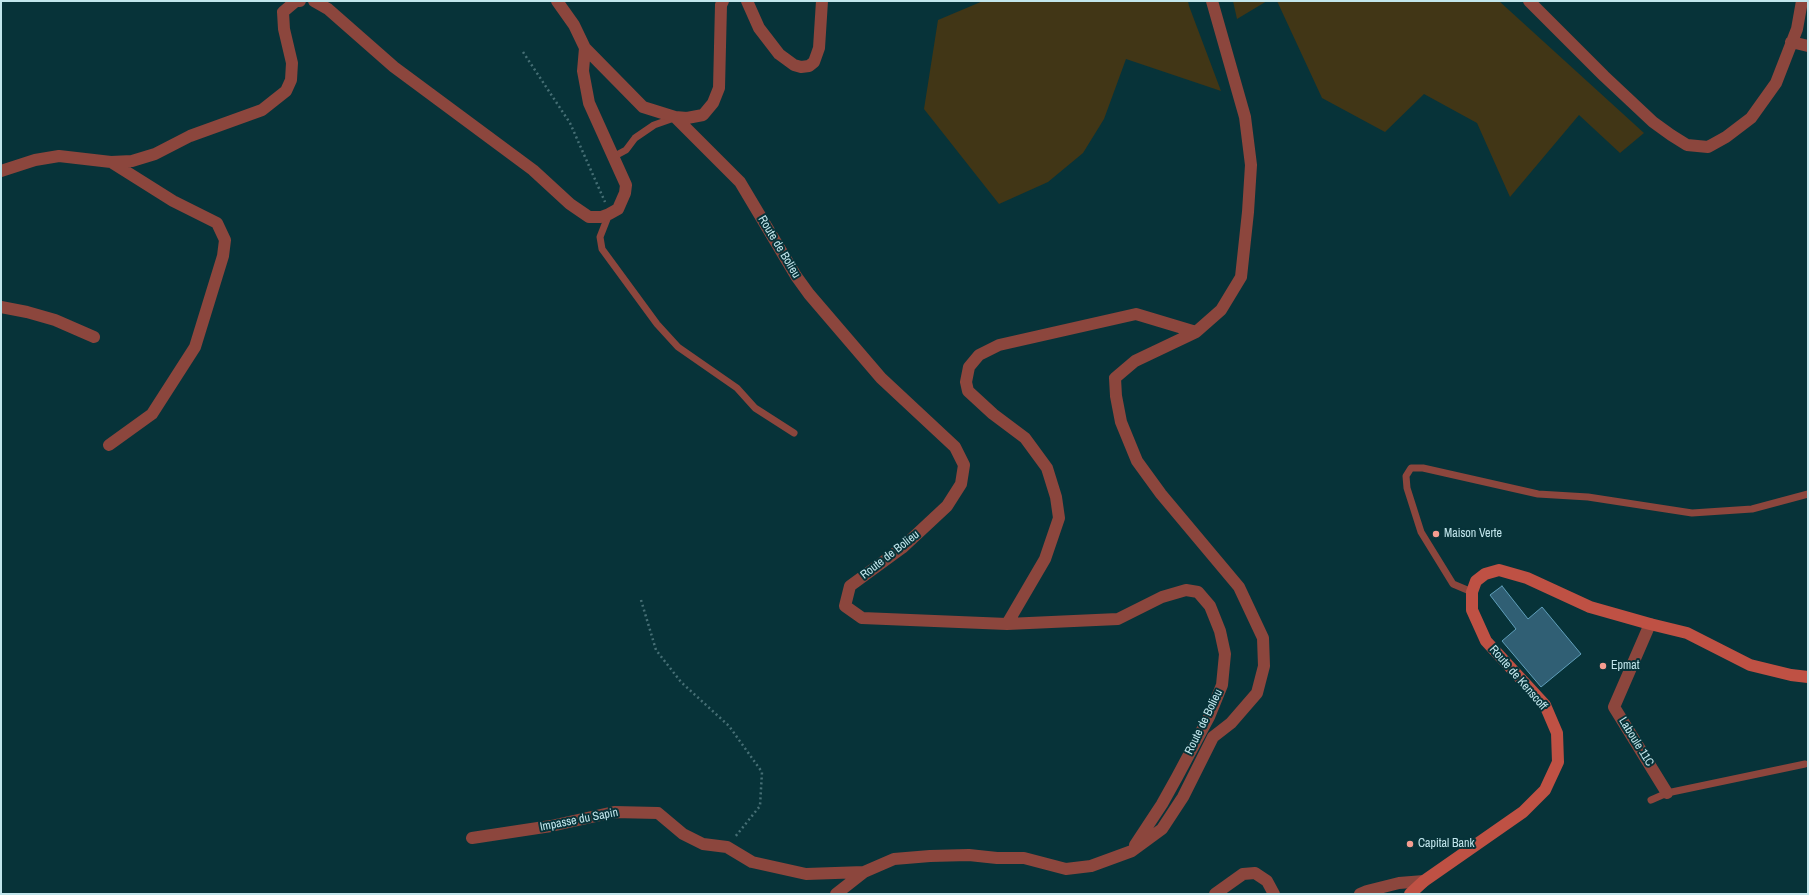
<!DOCTYPE html>
<style>
body{margin:0}
#map{position:relative;width:1809px;height:895px;overflow:hidden;background:#073339;font-family:"Archivo Narrow",sans-serif}
canvas{display:block}
.frame{position:absolute;inset:0;border:2px solid #c2e6ec;pointer-events:none}
</style>
<div id="map">
<canvas width="1809" height="895"></canvas>
<div class="frame"></div>
</div>
<script>
const context = document.querySelector('canvas').getContext('2d');
context.lineJoin = 'round';
function fill(path, color) {
  context.fillStyle = color;
  context.fill(path, 'evenodd');
}
function poly(rows) {
  const path = new Path2D();
  for (const r of rows) {
    path.moveTo(r[0], r[1]);
    for (let i = 2; i < r.length; i += 2) path.lineTo(r[i], r[i + 1]);
  }
  return path;
}
function strokePath(path, color, width, dash) {
  context.strokeStyle = color;
  context.lineWidth = width;
  context.lineCap = dash ? 'butt' : 'round';
  context.setLineDash(dash || []);
  context.stroke(path);
}
function drawText(font, color, halo, rows, align = 'center') {
  context.font = font + ' "Archivo Narrow",sans-serif';
  context.lineWidth = 4;
  context.setLineDash([]);
  context.textBaseline = 'middle';
  context.strokeStyle = halo;
  context.fillStyle = color;
  for (const [text, x, y, turn = 0] of rows) {
    context.save();
    context.translate(x, y);
    context.rotate((+turn || 0) * Math.PI / 180);
    context.textAlign = isNaN(turn) ? turn : align;
    if (halo) context.strokeText(text, 0, 0);
    context.fillText(text, 0, 0);
    context.restore();
  }
}
fill(poly([
 [983,1,1188,1,1189,6,1221,91,1126,59,1104,119,1083,153,1048,182,999,204,924,109,938,20],
 [1233,1,1267,1,1237,19],
 [1277,1,1499,1,1644,133,1620,153,1579,115,1510,197,1477,123,1424,94,1385,132,1322,98]
]), '#413616');
const building = poly([
 [1502,586,1528,619,1542,607,1581,654,1541,687,1502,641,1516,629,1490,595,1502,586]
]);
fill(building, '#305f74');
strokePath(building, '#609fbb', 1);
strokePath(poly([
 [523,52,570,123,605,202],
 [641,600,656,650,681,682,729,726,762,772,760,806,735,837]
]), '#466f75', 2.5, [2, 3]);
strokePath(poly([
 [613,157,626,150,635,138,654,125,674,118],
 [609,214,600,237,602,249,657,324,678,347,737,388,755,408,794,433],
 [1472,592,1453,584,1421,532,1407,488,1406,476,1411,468,1423,468,1538,494,1588,497,1692,513,1752,509,1808,494],
 [1651,800,1667,793,1805,764]
]), '#8c463d', 7);
strokePath(poly([
 [314,1,328,9,394,67,533,170,570,204,589,217,601,217,609,214,618,209,625,193,626,185,589,103,583,71,585,48],
 [557,1,574,25,585,48,643,107,675,117,687,118,703,115,713,103,719,88,721,5,723,1],
 [747,1,759,28,779,54,794,65,801,67,809,66,814,62,819,48,822,1],
 [1529,1,1604,76,1653,122,1671,135,1687,145,1708,147,1726,137,1751,118,1776,83,1797,29,1802,1],
 [1791,42,1808,46],
 [675,117,740,182,796,276,809,294,881,378,955,447,964,465,961,484,947,506,902,548,850,586,845,606,862,618,1007,624,1118,619,1162,597,1186,590,1198,592,1210,606,1220,631,1225,654,1222,685,1209,717,1177,777,1162,804,1135,845],
 [1,171,35,160,59,156,111,162,132,161,155,154,190,136,262,110,286,91,291,80,292,63,284,29,283,12,296,1,300,1],
 [1,307,27,312,55,320,94,337],
 [109,445,152,414,195,347,223,256,225,240,217,223,173,201,111,162],
 [1007,624,1045,559,1059,518,1056,497,1047,468,1025,438,993,414,968,391,966,382,969,367,979,355,999,345,1136,314,1196,332],
 [1650,624,1614,707,1667,793],
 [472,838,551,826,614,812,658,813,683,834,703,844,727,847,752,862,806,874,864,872],
 [836,894,864,872,894,859,930,856,969,855,997,858,1024,858,1066,869,1091,866,1132,851,1162,829,1183,797,1213,737,1231,723,1257,693,1264,666,1263,638,1239,587,1161,494,1137,461,1121,422,1116,396,1115,378,1135,361,1196,332,1221,310,1241,277,1248,212,1251,165,1245,117,1212,1],
 [1215,894,1243,874,1255,873,1267,881,1274,894],
 [1360,894,1367,891,1399,883,1424,881]
]), '#8c463d', 12);
strokePath(poly([
 [1410,894,1424,881,1523,812,1545,790,1558,762,1557,733,1545,705,1486,641,1472,610,1472,592,1476,581,1485,574,1499,570,1527,578,1590,607,1650,624,1687,633,1750,665,1791,675,1808,677]
]), '#bf5144', 12);
for (const [x, y, r, color] of [
 [1436,534,4,"#f59d90"],
 [1603,666,4,"#f59d90"],
 [1410,844,4,"#f59d90"]
]) {
  const dot = new Path2D();
  dot.arc(x, y, r, 0, 2 * Math.PI);
  context.fillStyle = color;
  context.fill(dot);
  strokePath(dot, '#073339', 1.5);
}
drawText('12px', '#c2e6ec', '#073339', [
 ["Route de Bolieu",779,247,59],
 ["Route de Bolieu",890,555,-38],
 ["Route de Kenscoff",1518,678,49],
 ["Route de Bolieu",1204,722,-64],
 ["Laboule 11C",1636,742,58],
 ["Impasse du Sapin",579,820,-11]
]);
drawText('12px', '#c2e6ec', '#073339', [
 ["Maison Verte",1444,534],
 ["Epmat",1611,666],
 ["Capital Bank",1418,844]
], 'left');
</script>
